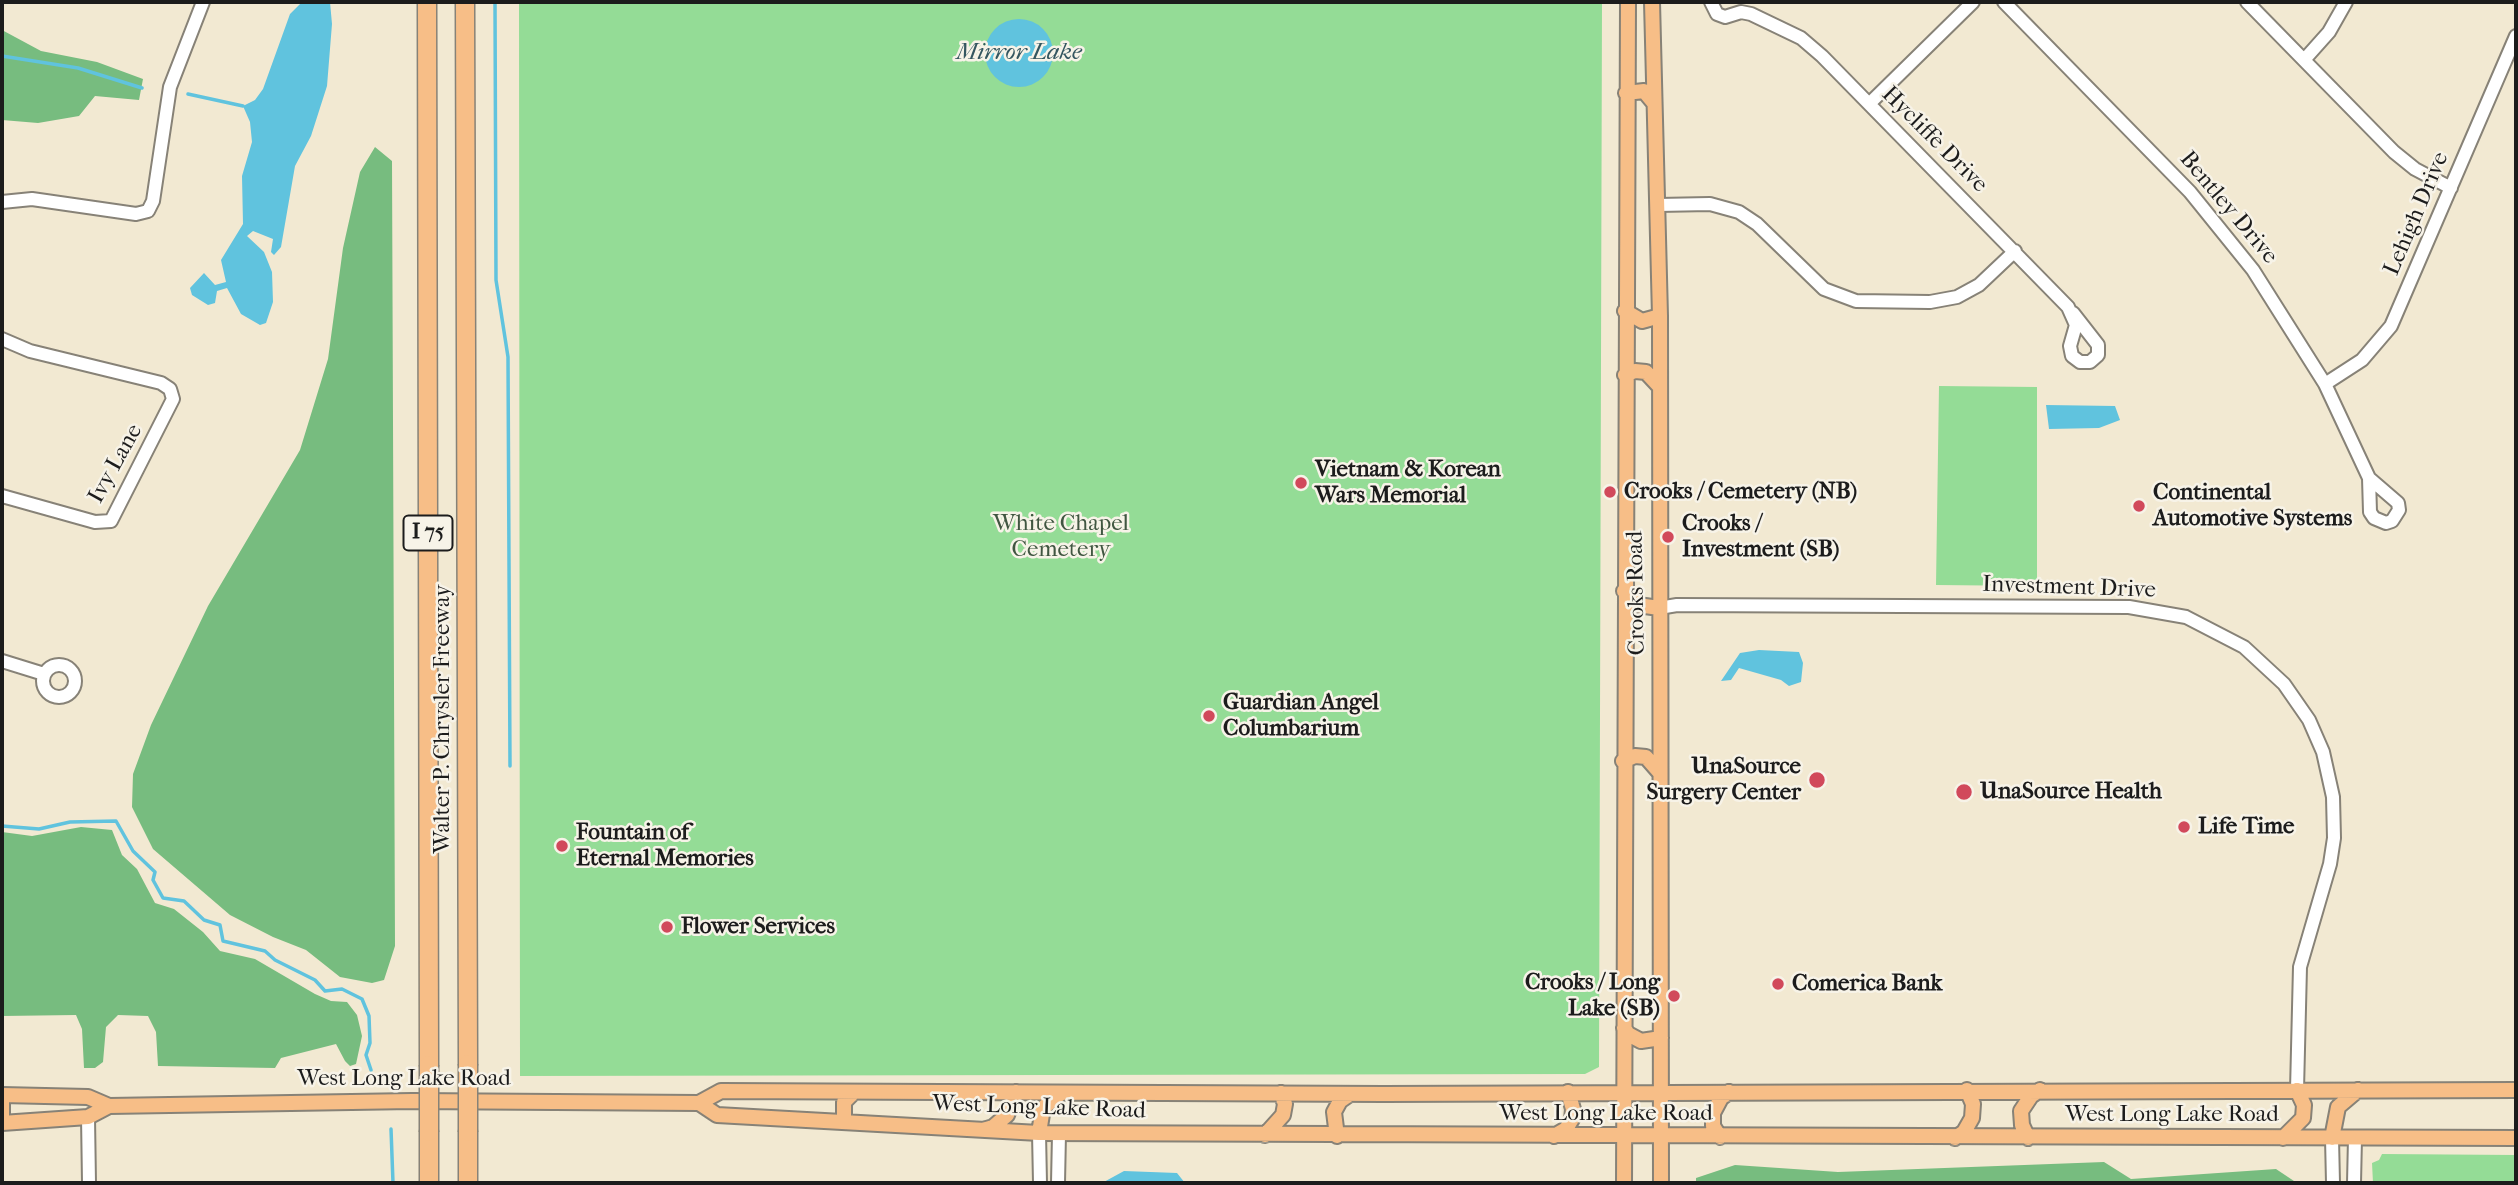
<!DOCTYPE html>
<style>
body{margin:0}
#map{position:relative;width:2518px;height:1185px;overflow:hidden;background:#f2e9d2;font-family:"IM FELL French Canon",serif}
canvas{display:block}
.frame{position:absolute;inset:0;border:4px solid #1c1c1c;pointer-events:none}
</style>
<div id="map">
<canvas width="2518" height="1185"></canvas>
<div class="frame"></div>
</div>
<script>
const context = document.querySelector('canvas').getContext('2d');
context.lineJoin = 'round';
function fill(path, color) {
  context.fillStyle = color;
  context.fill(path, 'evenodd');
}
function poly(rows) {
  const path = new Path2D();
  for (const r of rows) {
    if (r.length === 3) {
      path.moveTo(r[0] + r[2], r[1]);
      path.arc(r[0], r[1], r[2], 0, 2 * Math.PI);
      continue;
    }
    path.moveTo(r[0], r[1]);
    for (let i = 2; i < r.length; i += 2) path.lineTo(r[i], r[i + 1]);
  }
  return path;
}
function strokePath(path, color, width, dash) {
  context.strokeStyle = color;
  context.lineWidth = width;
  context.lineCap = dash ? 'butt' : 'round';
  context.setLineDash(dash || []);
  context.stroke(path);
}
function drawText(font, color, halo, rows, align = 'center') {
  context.font = font + ' "IM FELL French Canon",serif';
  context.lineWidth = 5;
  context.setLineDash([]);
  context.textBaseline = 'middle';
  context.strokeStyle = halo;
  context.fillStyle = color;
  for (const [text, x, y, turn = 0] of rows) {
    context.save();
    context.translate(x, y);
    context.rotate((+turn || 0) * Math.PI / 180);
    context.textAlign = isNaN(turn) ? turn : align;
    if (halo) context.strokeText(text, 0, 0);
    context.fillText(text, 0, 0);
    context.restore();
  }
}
fill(poly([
 [519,2,1602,2,1599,1067,1585,1074,520,1076],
 [1939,386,2037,387,2037,586,1936,585],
 [2382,1154,2516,1155,2516,1183,2373,1183,2372,1163,2379,1160]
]), '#94dc96');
fill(poly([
 [2,30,41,51,97,62,143,79,139,100,95,96,79,116,38,123,2,120],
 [375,147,392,161,395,946,384,980,372,983,340,977,306,950,273,937,230,915,153,849,132,807,133,774,151,725,208,606,300,450,328,359,343,248,360,172],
 [81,827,112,830,122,855,137,869,155,903,174,909,203,932,220,951,255,959,315,994,331,1001,347,1002,357,1015,362,1036,356,1064,350,1066,345,1061,336,1044,281,1058,275,1068,158,1066,156,1032,148,1016,118,1015,106,1027,103,1062,95,1068,84,1068,82,1029,76,1015,2,1016,2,832,32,836],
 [2104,1162,2131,1179,2276,1169,2297,1183,1696,1183,1696,1178,1735,1165,1838,1172]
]), '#77bc7f');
fill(poly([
 [302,2,330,2,332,24,327,86,311,136,295,166,281,247,274,255,271,252,273,239,253,231,247,236,264,252,272,272,273,302,266,323,260,325,241,314,227,288,217,291,215,303,208,305,192,295,190,288,204,273,215,285,226,282,221,260,243,224,242,176,252,142,250,122,243,106,255,100,263,89,290,14],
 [1019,53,34],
 [2046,405,2115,406,2120,420,2099,428,2049,429],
 [1759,650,1799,652,1803,663,1801,682,1789,686,1781,680,1739,668,1731,680,1721,681,1740,653],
 [1124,1171,1177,1173,1185,1183,1102,1183]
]), '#60c3de');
strokePath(poly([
 [495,2,496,280,508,357,510,766],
 [2,56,78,68,142,88],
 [188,94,243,106],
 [2,826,39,829,70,822,116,821,133,851,155,872,153,880,163,898,184,901,204,920,220,925,223,941,265,951,275,960,315,980,325,991,342,989,362,999,369,1016,370,1043,366,1055,371,1070],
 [391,1129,393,1183]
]), '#60c3de', 3.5);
const minor = poly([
 [1711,2,1717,14,1725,17,1741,12,1751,14,1801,38,1822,56,2068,307,2076,325,2070,346,2072,356,2080,362,2090,362,2098,355,2098,345,2073,313],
 [2004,2,2190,192,2253,270,2325,384,2369,478,2370,512,2374,518,2386,523,2392,521,2399,510,2398,503,2369,478],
 [2247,2,2394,152,2415,169,2451,188],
 [2304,60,2329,32,2346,2],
 [1869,104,1973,2],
 [2,202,32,199,136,214,148,211,153,201,170,87,203,2],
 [1658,205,1710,204,1739,212,1757,224,1824,289,1856,301,1930,302,1957,297,1979,285,2015,251],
 [2,339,30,351,161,383,170,389,173,399,111,521,95,522,2,496],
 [2325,384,2362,360,2391,326,2516,36],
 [1659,608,1677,605,2129,607,2186,617,2244,647,2284,684,2309,720,2323,752,2333,797,2334,838,2330,864,2300,967,2297,1090],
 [2,661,44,674],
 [59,681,16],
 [88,1117,89,1183],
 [1039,1133,1040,1183],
 [2332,1138,2333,1183],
 [1058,1183,1059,1134],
 [2354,1183,2355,1138]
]);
const major = poly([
 [1652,2,1660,316,1661,1183],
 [1626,93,1644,91,1654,103],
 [1625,311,1642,321,1660,316],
 [1625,375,1635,371,1646,372,1660,387],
 [1624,591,1638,605,1659,608],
 [1623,761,1635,756,1646,757,1660,773],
 [1624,1028,1628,1034,1641,1041,1661,1038],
 [2,1095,88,1097,109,1106,412,1101,699,1103,721,1091,1384,1094,2516,1090],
 [2,1098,2,1119],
 [699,1103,717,1115,1039,1133,2516,1138],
 [844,1122,844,1102,854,1092],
 [2,1123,88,1117,109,1106],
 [983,1130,993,1127,1007,1115,1016,1092],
 [1039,1133,1043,1108,1061,1093],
 [1265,1135,1283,1115,1285,1104,1281,1093],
 [1337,1136,1334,1112,1340,1101,1350,1094],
 [1554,1136,1566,1129,1572,1119,1573,1109,1568,1092],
 [1720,1137,1713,1126,1713,1113,1721,1098,1729,1092],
 [1955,1138,1964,1132,1972,1118,1973,1104,1967,1090],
 [2028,1138,2022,1125,2021,1111,2031,1096,2040,1090],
 [2283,1138,2303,1118,2304,1105,2297,1090],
 [2332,1138,2338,1107,2358,1090],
 [1624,1183,1628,2]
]);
const highway = poly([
 [427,2,429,1065],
 [465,2,468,1064],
 [429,1132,429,1183],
 [468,1183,468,1132]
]);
strokePath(minor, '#878277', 16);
strokePath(major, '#878277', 18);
strokePath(highway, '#878277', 21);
strokePath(minor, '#fff', 12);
strokePath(major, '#f7be87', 14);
strokePath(highway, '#f7be87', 18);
const highwayBridge = poly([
 [468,1064,468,1132],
 [429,1065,429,1132]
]);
strokePath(highwayBridge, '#878277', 21, []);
strokePath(highwayBridge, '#f7be87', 18);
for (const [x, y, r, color] of [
 [1301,483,7,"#d1495b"],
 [1610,492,7,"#d1495b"],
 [2139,506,7,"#d1495b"],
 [1668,537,7,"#d1495b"],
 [1209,716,7,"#d1495b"],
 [1817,780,9,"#d1495b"],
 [1964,792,9,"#d1495b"],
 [2184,827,7,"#d1495b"],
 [562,846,7,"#d1495b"],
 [667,927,7,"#d1495b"],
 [1778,984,7,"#d1495b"],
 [1674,996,7,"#d1495b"]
]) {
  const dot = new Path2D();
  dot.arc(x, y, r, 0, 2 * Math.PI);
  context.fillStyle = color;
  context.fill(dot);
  strokePath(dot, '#f7f3e8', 2.5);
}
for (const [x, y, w] of [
 [428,533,49]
]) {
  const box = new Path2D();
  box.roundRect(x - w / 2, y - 17.5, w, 35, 5);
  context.fillStyle = '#f7f3e8';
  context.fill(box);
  strokePath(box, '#1c1c1c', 2);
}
drawText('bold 21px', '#1c1c1c', null, [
 ["I 75",428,533]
]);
drawText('23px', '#1c1c1c', '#f7f3e8', [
 ["Hycliffe Drive",1934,140,45],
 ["Bentley Drive",2228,208,50],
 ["Lehigh Drive",2417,214,-67],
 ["Ivy Lane",116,464,-61],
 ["Investment Drive",2069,588,2],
 ["Crooks Road",1637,593,-91],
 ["Walter P. Chrysler Freeway",443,719,-90],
 ["West Long Lake Road",404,1079],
 ["West Long Lake Road",1039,1108,2],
 ["West Long Lake Road",1606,1114],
 ["West Long Lake Road",2172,1115]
]);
drawText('bold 23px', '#1c1c1c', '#f7f3e8', [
 ["Vietnam & Korean",1315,470],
 ["Wars Memorial",1315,496],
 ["Crooks / Cemetery (NB)",1624,492],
 ["Continental",2153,493],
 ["Automotive Systems",2153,519],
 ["Crooks /",1682,524],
 ["Investment (SB)",1682,550],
 ["Guardian Angel",1223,703],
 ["Columbarium",1223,729],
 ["UnaSource",1801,767,"right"],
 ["Surgery Center",1801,793,"right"],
 ["UnaSource Health",1980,792],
 ["Life Time",2198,827],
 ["Fountain of",576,833],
 ["Eternal Memories",576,859],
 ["Flower Services",681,927],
 ["Crooks / Long",1660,983,"right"],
 ["Lake (SB)",1660,1009,"right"],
 ["Comerica Bank",1792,984]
], 'left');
drawText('23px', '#405641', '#f7f3e8', [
 ["White Chapel",1061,524],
 ["Cemetery",1061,550]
]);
drawText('italic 24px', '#345660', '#f7f3e8', [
 ["Mirror Lake",1019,53]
]);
</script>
